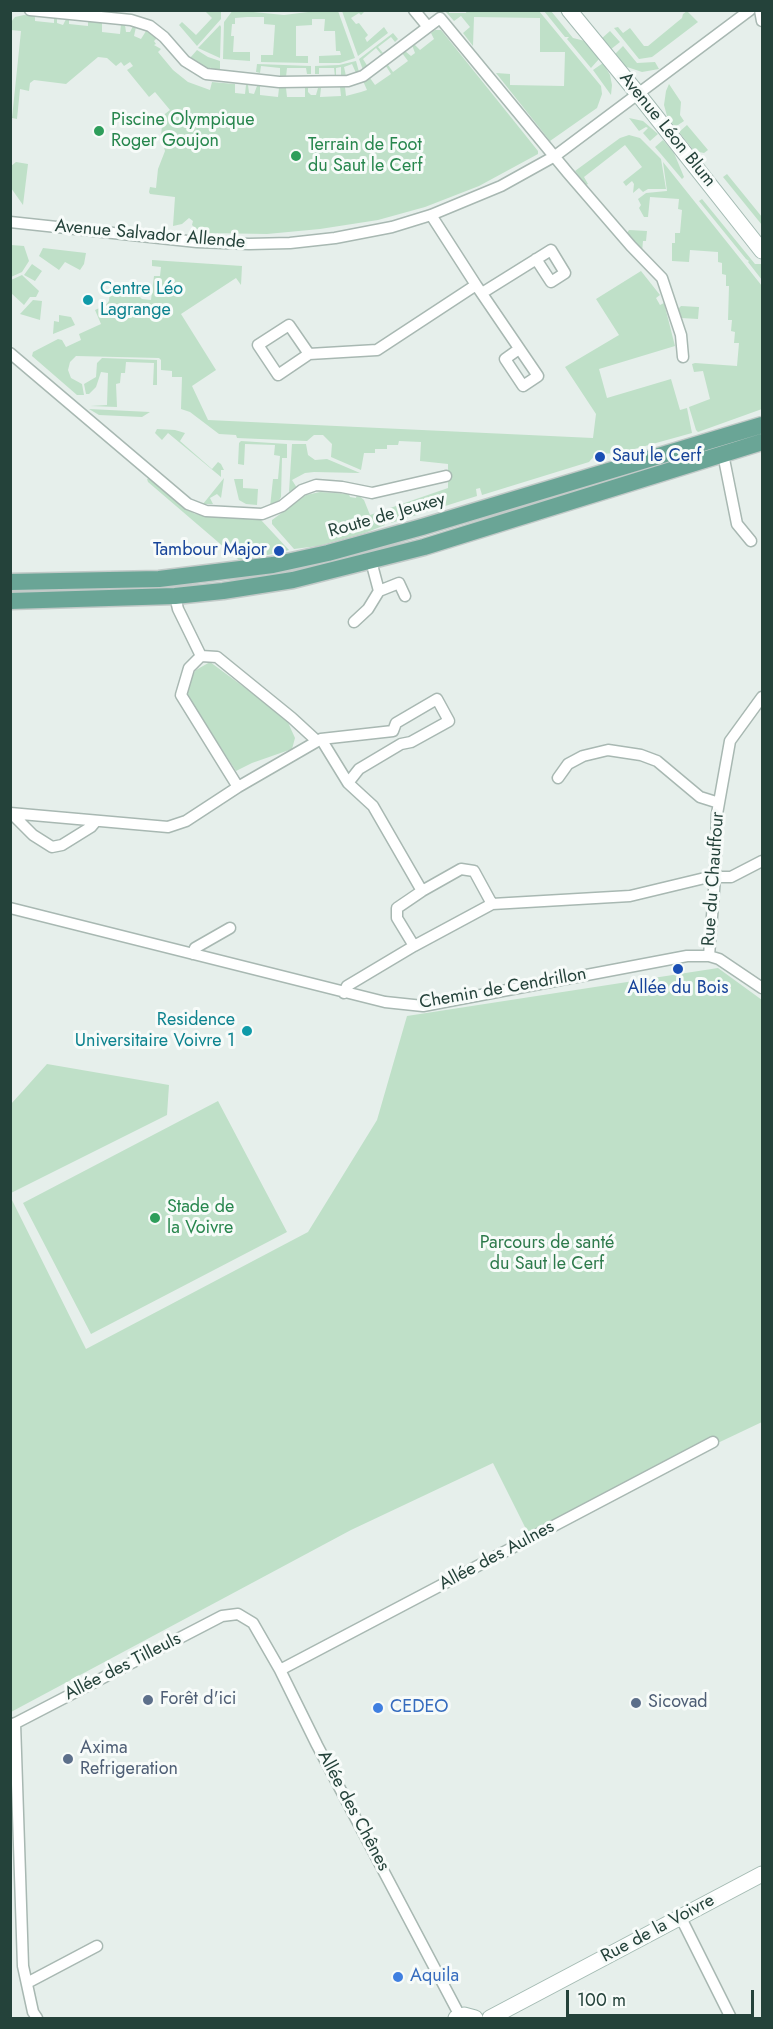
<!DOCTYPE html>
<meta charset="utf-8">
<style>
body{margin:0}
#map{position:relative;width:773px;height:2029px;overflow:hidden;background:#e6efeb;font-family:Jost,sans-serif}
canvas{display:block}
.frame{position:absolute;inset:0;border:12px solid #24423a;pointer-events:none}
.scale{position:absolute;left:566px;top:1990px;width:188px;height:27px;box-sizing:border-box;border:3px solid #24423a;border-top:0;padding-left:8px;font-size:18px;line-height:21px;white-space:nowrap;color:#24423a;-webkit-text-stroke:4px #f7fbf9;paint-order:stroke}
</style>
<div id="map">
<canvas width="773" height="2029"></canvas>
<div class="frame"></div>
<div class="scale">100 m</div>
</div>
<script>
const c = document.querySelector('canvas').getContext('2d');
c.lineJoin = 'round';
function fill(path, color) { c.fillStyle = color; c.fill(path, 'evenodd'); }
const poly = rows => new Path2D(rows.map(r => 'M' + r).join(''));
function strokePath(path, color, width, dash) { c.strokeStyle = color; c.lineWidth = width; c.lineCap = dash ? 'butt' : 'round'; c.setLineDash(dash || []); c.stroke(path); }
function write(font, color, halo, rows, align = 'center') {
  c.font = font + ' Jost,sans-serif'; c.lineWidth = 6; c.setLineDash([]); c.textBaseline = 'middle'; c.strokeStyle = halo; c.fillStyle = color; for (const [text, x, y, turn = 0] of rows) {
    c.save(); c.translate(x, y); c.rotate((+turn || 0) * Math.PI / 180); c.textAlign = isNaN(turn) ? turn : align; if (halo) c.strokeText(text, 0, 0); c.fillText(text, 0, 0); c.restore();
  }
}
fill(poly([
 [233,10,284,15,316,11,338,11,355,58,340,63,319,63,319,56,341,55,340,51,336,51,335,31,324,31,325,19,312,19,312,25,296,26,296,56,308,56,308,63,261,62,261,55,273,55,275,25,264,24,264,17,247,17,235,18,235,24,232,24,231,36,234,36,233,52,250,52,250,61,223,59,224,22],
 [467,10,539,11,601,86,602,94,597,108,550,141,496,73,510,74,510,85,564,86,565,52,540,52,540,18,474,17,473,46,463,33,470,27,461,16,454,21,445,11,449,11,449,13,466,13],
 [205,11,221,11,221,19,197,46,179,25,182,22,196,35,212,18],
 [342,11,363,11,364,12,361,15,359,13,351,18,356,24,359,23,368,35,365,38,367,42,384,27,388,33,358,56],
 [544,11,551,11,573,38,585,41,599,59,591,68,567,39,569,37,565,37],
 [687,11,698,22,652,57,639,59,614,28,618,27,623,33,630,28,644,46,648,46,682,18,683,14],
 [24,15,35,16,35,21,54,23,54,18,57,18,57,23,63,25,66,19,69,20,69,24,88,26,88,21,102,23,102,32,120,34,121,24,125,25,126,32,130,32,133,26,136,27,134,36,141,39,146,31,157,38,154,41,156,44,154,45,161,49,158,52,173,70,188,82,210,90,212,82,235,84,235,93,245,94,246,85,248,85,249,93,254,94,257,86,260,86,260,95,278,97,279,88,286,88,287,97,305,97,305,88,308,88,308,92,311,95,316,95,318,88,321,88,320,97,341,96,340,87,345,87,346,96,361,92,367,90,363,81,370,78,375,85,391,74,386,66,388,65,393,72,408,61,402,53,405,51,411,56,415,53,412,45,414,44,420,50,434,39,431,33,435,30,441,30,538,151,538,154,479,186,425,207,378,220,320,229,267,234,207,233,195,228,192,225,193,221,189,218,182,224,173,226,175,197,150,194,149,192,150,187,156,188,158,169,165,151,161,136,162,125,152,124,170,110,155,92,149,97,145,92,127,70,133,66,130,62,124,66,121,62,116,66,107,58,98,57,66,84,34,80,30,83,29,91,20,89,17,119,12,118,21,31,11,30,11,22,15,17],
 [220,25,221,27,220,58,198,48],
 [610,31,620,42,610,50,601,39],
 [393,33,398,39,395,42,391,37,378,47,383,53,381,54,376,48,363,59,368,67,363,70,359,59],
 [623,46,637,63,655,62,659,69,642,72,624,66,614,55],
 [197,50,208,57,220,61,220,72,211,70,211,67,210,70,207,69,190,58],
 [356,61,359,72,356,73,352,64,344,67,346,76,341,77,341,67,336,68,336,77,335,77,334,68,319,68,319,74,315,74,315,66,339,65],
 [603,63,610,75,612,85,611,95,593,70],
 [257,64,311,66,311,74,307,74,306,68,287,68,286,77,280,77,280,68,261,66,260,73,256,72],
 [669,84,681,102,680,115,684,121,675,127,667,116,664,105,666,91],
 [629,118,643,121,658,134,650,141,643,133,648,128,646,127,639,131],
 [687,125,708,150,704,153,694,151,679,132],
 [629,135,640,138,661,159,666,189,648,189,643,192,639,188,633,193,634,184,632,181,626,186,623,182,642,167,625,145,584,177,588,184,586,185,575,171,620,138],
 [663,140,674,153,684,177,682,179,655,147],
 [16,162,28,164,23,205,11,188,11,166],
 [663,162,762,286,762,409,698,432,696,430,689,407,710,399,703,371,694,372,692,364,695,363,737,366,739,343,734,343,735,332,731,331,732,320,728,320,729,286,726,286,726,275,722,274,722,263,718,262,718,252,690,250,689,262,672,261,672,243,675,243,675,233,680,233,682,210,678,209,679,199,650,197,648,217,644,217,639,208,641,205,638,199,646,193,667,191],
 [727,174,762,217,762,225,723,177],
 [702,199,755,264,762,264,762,280,748,262,749,261,746,259,699,201],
 [629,230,647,231,646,241,643,241,642,252,627,233],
 [11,245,24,246,29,261,22,272,11,277],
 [43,248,86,253,84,264,80,270,65,262,59,270,39,256],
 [152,260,242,266,241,285,236,278,181,314,216,370,192,386,208,420,593,438,596,414,565,367,619,335,596,299,641,271,660,295,656,298,660,305,664,303,675,346,599,369,607,398,671,379,680,410,687,408,692,433,620,453,596,454,589,462,482,495,480,488,476,489,477,496,391,523,389,516,383,517,385,525,365,533,318,546,294,549,272,524,272,520,306,495,320,492,349,494,350,497,356,498,357,494,364,500,370,515,448,488,448,464,420,461,421,442,399,441,398,445,387,445,387,449,375,449,375,453,364,453,361,470,331,457,332,444,323,435,314,435,307,441,237,438,236,435,219,434,190,412,181,409,182,377,172,377,172,371,161,370,161,360,159,358,76,356,70,362,68,370,71,378,82,384,84,395,77,395,32,356,33,352,58,339,62,340,66,347,81,340,79,334,101,324,95,310,106,305,109,301,110,290,135,292,142,299,151,300,154,276,160,276,161,267,152,266],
 [32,264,42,271,35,281,24,275],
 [22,275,39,291,36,297,30,297,24,305,11,293,11,280],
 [33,300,42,301,40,320,20,314],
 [681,306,699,307,698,319,681,318,678,309],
 [59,315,71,317,75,325,53,334,54,321,59,322],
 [102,358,157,360,157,385,153,385,154,363,126,362,125,373,121,373,120,383,116,384,117,407,90,406,107,405,108,373,101,372,96,387,89,394,86,394,84,384,96,377,97,363],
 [89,409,150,412,142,417,99,415],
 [157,429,175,430,185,433,180,441,212,469,218,462,221,464,224,470,221,470,221,477,168,433,162,440,155,433],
 [241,441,287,444,287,458,282,458,281,497,278,502,270,507,273,479,278,479,280,456,274,455,275,445,245,444,244,465,238,464,239,443],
 [292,444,306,444,308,455,315,460,327,459,360,473,314,472,305,473,292,480,297,488,289,492],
 [150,478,184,507,195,514,261,520,289,550,251,559,239,560,148,482,147,479],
 [224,478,221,498,217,494,210,498,213,504,203,504],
 [234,479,243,479,243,488,258,489,257,505,246,504,239,500],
 [210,662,286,718,295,738,292,749,252,763,236,771,188,697,188,681,196,670],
 [718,968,762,1000,762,1422,528,1533,493,1463,351,1530,11,1712,10,1196,86,1349,308,1232,377,1120,407,1016],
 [47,1064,169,1085,167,1115,11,1193,11,1104],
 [218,1101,287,1232,91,1334,23,1203]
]), '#bfe0c8');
const street = poly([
 [30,10,131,20,150,26,164,37,185,61,206,74,279,82,348,81,363,76,428,27,414,10],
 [760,10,762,21],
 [428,27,440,18,568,173,631,246,662,278,681,335,683,357],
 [10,222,197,242,249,244,290,243,335,238,392,227,431,215,501,186,555,156,750,10],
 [476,285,538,376,523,386,505,359,519,349],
 [482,293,551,250,565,273,551,282,536,259],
 [10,353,188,504,206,511,262,514,282,506,302,490,316,485,342,487,372,493,446,476],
 [309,354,278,375,258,345,289,325,309,354,377,350,476,285,431,215],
 [723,454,737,524,751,541],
 [371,561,379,591],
 [175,596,178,609,201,656],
 [354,622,368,609,379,591,399,583,405,596],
 [321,739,348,783,373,806,422,891],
 [558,778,568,764,583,756,608,750,641,755,657,761,700,797,719,803],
 [238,787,181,695,189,668,201,656,217,657,292,718,317,741],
 [10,813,168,827,186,821,238,787,321,739,393,731,396,723,437,699,449,721,411,742,401,744,359,769,348,783],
 [12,814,33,835,52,847,62,845,91,827,96,821],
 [492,904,630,896,709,877,731,877,762,861],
 [10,908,385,1002,423,1006,687,956,709,956,719,959,762,988],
 [193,954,195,948,230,928],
 [709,956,715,877,717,814,730,741,762,697],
 [344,993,347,986,414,946,492,904,474,871,461,869,422,891,397,908,397,918,414,946],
 [280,1670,713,1442],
 [15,1723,23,1966,33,2012,37,2018],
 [10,1726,222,1616,238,1614,253,1623,280,1670,317,1745,460,2016],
 [681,1918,731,2018],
 [27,1983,97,1946]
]);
const secondary = poly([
 [569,10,638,94,762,251],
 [456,2018,464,2015,475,2018],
 [490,2018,762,1874]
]);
const primary = poly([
 [10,582,159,579,273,565,328,553,422,527,762,425],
 [10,601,175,596,223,591,293,580,424,547,762,442]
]);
strokePath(street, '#a8b8b2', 13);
strokePath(secondary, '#a4bbb3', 17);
strokePath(primary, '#c2cac8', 19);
strokePath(street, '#fff', 10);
strokePath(secondary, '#fff', 15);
strokePath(primary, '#6aa596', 16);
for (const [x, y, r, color] of [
 [99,131,6,"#2e9e5b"],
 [296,156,6,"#2e9e5b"],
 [88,300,6,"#0f9aa8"],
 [600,457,6,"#1a4fb4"],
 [279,551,6,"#1a4fb4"],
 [678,969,6,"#1a4fb4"],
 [247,1031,6,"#0f9aa8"],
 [155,1218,6,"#2e9e5b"],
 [148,1700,6,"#5c6f8a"],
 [636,1703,6,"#5c6f8a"],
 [378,1708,6,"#3f7fe0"],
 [68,1759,6,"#5c6f8a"],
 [398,1977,6,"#3f7fe0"]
]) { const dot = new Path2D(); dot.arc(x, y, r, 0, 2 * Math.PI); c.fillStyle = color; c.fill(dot); strokePath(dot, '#f7fbf9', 2); }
write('18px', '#27864d', '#f7fbf9', [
 ["Piscine Olympique",111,121],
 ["Roger Goujon",111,142],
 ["Terrain de Foot",308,146],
 ["du Saut le Cerf",308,167],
 ["Stade de",167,1208],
 ["la Voivre",167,1229]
], 'left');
write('18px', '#24423a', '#f7fbf9', [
 ["Avenue Léon Blum",667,130,51],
 ["Avenue Salvador Allende",150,235,5],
 ["Route de Jeuxey",387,516,-16],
 ["Rue du Chauffour",714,879,-86],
 ["Chemin de Cendrillon",503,989,-10],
 ["Allée des Aulnes",497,1556,-28],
 ["Allée des Tilleuls",123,1667,-27],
 ["Allée des Chênes",353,1811,62],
 ["Rue de la Voivre",658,1929,-28]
]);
write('18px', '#0d838f', '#f7fbf9', [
 ["Centre Léo",100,290],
 ["Lagrange",100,311],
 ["Residence",235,1021,"right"],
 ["Universitaire Voivre 1",235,1042,"right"]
], 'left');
write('18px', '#164399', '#f7fbf9', [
 ["Saut le Cerf",612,457],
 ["Tambour Major",267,551,"right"],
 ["Allée du Bois",678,989,"center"]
], 'left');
write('18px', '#2d7a4b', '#f7fbf9', [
 ["Parcours de santé",547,1244],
 ["du Saut le Cerf",547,1265]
]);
write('18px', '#4e5e75', '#f7fbf9', [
 ["Forêt d'ici",160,1700],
 ["Sicovad",648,1703],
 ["Axima",80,1749],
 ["Refrigeration",80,1770]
], 'left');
write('18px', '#366cbe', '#f7fbf9', [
 ["CEDEO",390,1708],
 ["Aquila",410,1977]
], 'left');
</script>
